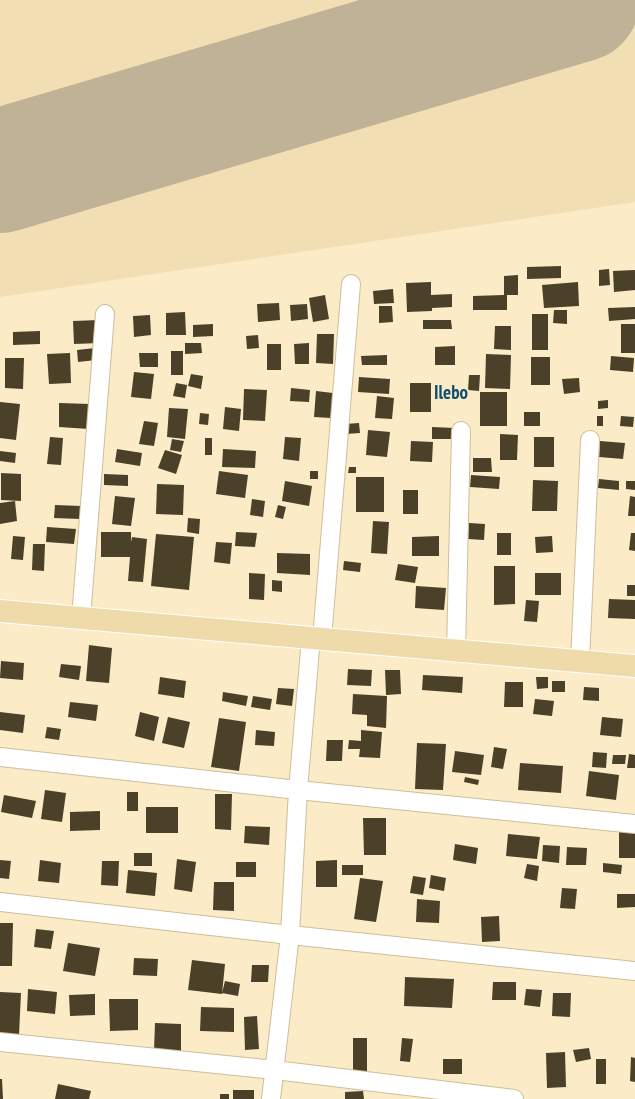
<!DOCTYPE html>
<style>
body{margin:0}
canvas{display:block;background:#fbebc7}
</style>
<canvas width="635" height="1099"></canvas>
<script>
const c = document.querySelector('canvas').getContext('2d');
c.lineJoin = 'round';
function fill(path, color) { c.fillStyle = color; c.fill(path, 'evenodd'); }
const poly = rows => new Path2D(rows.map(r => 'M' + r).join(''));
function strokePath(path, color, width, dash) { c.strokeStyle = color; c.lineWidth = width; c.lineCap = dash ? 'butt' : 'round'; c.setLineDash(dash || []); c.stroke(path); }
function write(font, color, halo, rows, align = 'center') {
  c.font = font + ' "PT Sans Narrow",sans-serif'; c.lineWidth = 4; c.setLineDash([]); c.textBaseline = 'middle'; c.strokeStyle = halo; c.fillStyle = color; for (const [text, x, y, turn = 0] of rows) {
    c.save(); c.translate(x, y); c.rotate((+turn || 0) * Math.PI / 180); c.textAlign = isNaN(turn) ? turn : align; if (halo) c.strokeText(text, 0, 0); c.fillText(text, 0, 0); c.restore();
  }
}
fill(poly([
 [0,0,635,0,635,202,0,297]
]), '#f1deb3');
strokePath(poly([
 [0,171,578,0]
]), '#c0b296', 124);
fill(poly([
 [561,266,561,278,527,279,527,267],
 [609,269,610,285,599,286,599,270],
 [635,270,635,290,614,292,613,271],
 [518,275,518,295,507,295,507,310,473,310,473,296,504,295,504,276],
 [431,282,431,295,452,294,452,307,432,308,432,311,407,312,406,283],
 [578,282,579,306,544,308,542,285],
 [393,289,394,303,374,304,373,291],
 [325,295,329,319,313,322,309,298],
 [279,303,280,320,258,322,257,304],
 [307,304,308,319,291,321,290,305],
 [379,306,392,306,393,322,379,323],
 [635,307,635,319,609,321,608,308],
 [554,310,567,310,567,324,553,323],
 [185,312,186,335,166,335,166,313],
 [532,314,548,314,548,350,532,350],
 [150,315,151,335,134,337,133,316],
 [99,320,100,343,74,344,73,321],
 [423,320,451,320,452,329,423,329],
 [213,324,213,336,193,337,193,325],
 [621,324,635,324,635,353,621,353],
 [495,326,511,326,511,350,494,349],
 [40,331,40,344,13,345,13,332],
 [317,334,334,334,333,364,316,363],
 [258,335,259,348,247,349,246,336],
 [185,343,201,343,202,353,185,354],
 [309,343,309,364,295,364,294,344],
 [267,344,281,344,281,370,267,370],
 [455,346,455,365,435,365,435,347],
 [95,348,96,360,78,362,77,350],
 [171,351,183,351,183,375,171,375],
 [70,353,71,383,49,384,47,354],
 [139,353,158,353,158,367,140,367],
 [486,354,511,355,510,389,485,388],
 [387,355,387,365,362,365,361,356],
 [611,356,634,358,633,372,610,370],
 [531,357,550,357,550,385,531,385],
 [5,358,24,358,23,389,5,388],
 [134,372,154,374,151,399,131,397],
 [191,374,203,376,201,389,188,386],
 [469,375,480,375,479,391,468,390],
 [359,377,390,379,389,394,358,392],
 [579,378,580,392,564,394,562,379],
 [176,383,187,385,185,398,173,396],
 [410,383,431,383,431,412,410,412],
 [291,388,310,390,309,402,290,401],
 [244,389,267,390,265,421,243,420],
 [316,391,333,393,331,418,314,417],
 [480,392,507,392,507,426,480,426],
 [377,396,394,398,392,419,375,418],
 [608,400,608,408,598,409,598,401],
 [0,402,20,404,16,440,0,438],
 [59,403,90,404,89,429,59,427],
 [225,407,241,409,239,431,223,429],
 [169,408,188,409,185,439,167,437],
 [524,412,540,412,540,426,524,426],
 [200,413,209,414,208,425,199,424],
 [597,416,603,416,603,426,597,426],
 [621,416,634,417,633,427,620,426],
 [144,421,158,423,154,446,139,444],
 [359,423,360,433,346,434,345,424],
 [432,427,455,428,455,439,432,439],
 [368,430,390,432,387,457,366,455],
 [500,434,518,435,517,460,500,460],
 [50,437,63,438,61,465,47,464],
 [285,437,301,438,299,461,283,459],
 [534,437,554,437,554,467,534,467],
 [205,438,212,438,212,455,205,455],
 [172,439,184,441,181,452,170,450],
 [411,441,433,442,432,462,410,461],
 [600,441,625,443,623,459,599,457],
 [117,449,142,453,140,466,115,462],
 [223,449,256,451,255,468,222,467],
 [165,450,182,455,176,474,158,468],
 [0,451,16,453,15,463,0,461],
 [473,458,491,458,492,472,473,472],
 [349,467,356,467,356,473,348,473],
 [219,471,248,475,245,498,216,494],
 [310,471,318,471,318,479,310,479],
 [1,473,21,474,21,501,1,500],
 [104,474,128,475,128,486,104,485],
 [471,475,500,477,499,489,470,487],
 [356,477,384,477,384,512,356,512],
 [599,479,619,481,619,490,598,488],
 [533,480,558,481,557,511,532,511],
 [285,481,312,486,309,506,282,501],
 [626,481,635,481,635,490,626,489],
 [157,484,184,485,183,515,156,514],
 [403,490,418,490,418,514,403,514],
 [115,496,135,498,131,526,112,524],
 [630,496,635,497,635,516,628,516],
 [252,499,265,501,263,517,250,515],
 [15,501,17,521,0,524,0,503],
 [55,505,81,506,80,519,54,518],
 [278,505,286,507,283,519,275,517],
 [188,518,200,519,199,534,187,532],
 [373,521,389,522,387,554,371,553],
 [469,523,485,524,484,540,468,539],
 [47,527,76,529,74,544,46,542],
 [101,532,131,532,131,542,132,537,147,539,143,582,128,581,130,557,101,557],
 [236,532,257,533,255,547,235,546],
 [497,533,511,533,511,555,497,555],
 [631,533,635,533,635,551,629,550],
 [156,534,194,537,189,590,151,586],
 [13,536,25,537,23,560,11,559],
 [439,536,439,556,412,556,412,537],
 [552,536,553,552,536,553,535,537],
 [216,542,232,543,230,564,214,562],
 [33,544,45,544,44,571,32,570],
 [277,553,310,554,310,575,277,573],
 [344,561,361,563,360,572,343,570],
 [398,564,418,567,415,583,395,580],
 [494,566,515,566,515,604,494,605],
 [249,573,265,574,264,600,249,599],
 [535,573,561,573,561,595,535,595],
 [272,580,282,581,282,592,272,591],
 [627,585,635,585,635,596,627,596],
 [416,586,446,588,444,610,415,608],
 [609,599,635,600,635,619,608,618],
 [526,600,539,601,537,622,524,621],
 [89,645,112,648,109,683,86,681],
 [1,661,24,663,23,680,0,678],
 [61,664,81,666,79,680,59,677],
 [348,669,372,670,371,686,347,685],
 [385,670,400,670,401,694,386,695],
 [423,675,463,677,462,693,422,690],
 [160,677,186,681,184,698,158,694],
 [536,677,548,677,548,688,537,689],
 [552,681,565,681,565,692,552,692],
 [505,682,523,682,523,707,504,707],
 [584,687,599,688,599,701,583,700],
 [278,688,294,689,292,706,276,704],
 [223,692,248,696,246,706,222,701],
 [353,694,387,696,386,728,367,726,367,715,352,714],
 [253,696,272,699,270,710,251,707],
 [535,699,554,701,552,716,533,714],
 [70,702,98,705,96,721,68,717],
 [0,712,25,715,23,733,0,730],
 [140,712,159,717,154,741,135,736],
 [168,717,190,722,184,748,162,743],
 [602,717,623,719,621,737,600,735],
 [219,718,246,722,239,771,211,767],
 [47,727,61,729,59,740,45,738],
 [256,730,275,732,274,746,255,745],
 [361,730,382,732,380,758,359,757,360,749,348,749,349,740,361,741],
 [327,740,343,740,342,761,326,761],
 [417,743,446,744,443,790,415,789],
 [494,747,507,749,503,769,491,767],
 [455,751,484,755,481,775,452,772],
 [593,752,607,753,606,768,592,767],
 [629,754,635,755,635,768,627,768],
 [613,755,626,755,625,764,612,764],
 [520,763,563,766,561,793,518,790],
 [589,771,619,775,616,800,586,796],
 [465,777,479,780,478,785,464,782],
 [45,790,66,793,62,822,41,819],
 [127,792,138,792,138,811,127,811],
 [215,794,232,794,231,830,215,829],
 [4,795,36,801,32,818,1,812],
 [146,807,178,807,178,833,146,833],
 [100,811,100,830,70,831,70,812],
 [363,818,386,818,386,855,364,855],
 [245,826,270,827,269,845,244,843],
 [619,832,635,832,635,858,619,858],
 [508,834,540,837,537,859,506,856],
 [455,844,478,848,476,864,453,860],
 [543,845,560,846,559,863,542,861],
 [567,847,587,848,586,865,566,865],
 [134,853,152,853,152,866,134,866],
 [177,859,196,862,192,892,174,889],
 [0,860,11,861,9,879,0,878],
 [40,860,61,863,59,883,38,881],
 [337,860,337,887,316,887,316,861],
 [102,861,119,861,118,886,101,885],
 [236,862,256,862,256,877,236,877],
 [603,863,622,865,621,874,603,872],
 [527,864,539,866,537,881,524,878],
 [342,865,363,865,363,875,342,875],
 [128,870,157,873,155,896,126,893],
 [431,875,446,878,444,891,429,888],
 [413,876,426,878,423,895,410,893],
 [360,878,383,881,376,922,354,919],
 [214,882,234,882,234,911,213,910],
 [562,888,577,889,575,909,560,908],
 [617,894,635,894,635,907,617,908],
 [417,899,440,901,439,923,416,922],
 [499,916,500,941,482,942,481,917],
 [0,923,13,923,12,966,0,966],
 [36,929,54,931,51,949,34,947],
 [68,943,100,948,95,976,63,971],
 [134,958,158,959,157,976,133,975],
 [192,960,225,964,222,994,188,990],
 [252,965,269,965,268,982,251,982],
 [405,977,454,979,452,1008,404,1006],
 [225,981,240,984,238,996,222,993],
 [493,982,516,982,516,1000,492,1000],
 [28,989,57,992,55,1014,27,1011],
 [526,989,542,990,540,1007,524,1005],
 [0,992,21,993,19,1035,0,1034],
 [553,993,571,993,570,1017,552,1016],
 [95,994,95,1015,70,1016,69,995],
 [109,999,138,999,138,1030,110,1031],
 [201,1007,234,1008,234,1032,200,1031],
 [257,1016,259,1049,245,1050,244,1017],
 [155,1023,181,1024,181,1052,154,1051],
 [353,1038,367,1038,367,1077,353,1077],
 [402,1038,413,1039,410,1062,400,1061],
 [589,1048,591,1059,576,1062,573,1050],
 [565,1052,566,1087,547,1088,546,1053],
 [631,1057,635,1058,635,1082,630,1081],
 [443,1059,462,1059,462,1074,443,1074],
 [596,1059,606,1059,606,1084,596,1084],
 [0,1079,2,1079,3,1099,0,1099],
 [58,1084,91,1091,89,1099,55,1099],
 [233,1090,254,1090,254,1099,233,1099],
 [363,1091,364,1099,345,1099,345,1092],
 [220,1094,229,1094,229,1099,220,1099]
]), '#4b4128');
const minor = poly([
 [81,618,105,314],
 [311,638,298,790,635,824],
 [322,639,351,284],
 [456,651,461,431],
 [580,662,590,440],
 [0,757,298,790,290,935,271,1099],
 [0,902,290,935,635,971],
 [0,1042,275,1070,514,1099]
]);
const primary = poly([
 [0,611,635,666]
]);
strokePath(minor, '#cebe9c', 20);
strokePath(primary, '#fff', 24);
strokePath(minor, '#fff', 18);
strokePath(primary, '#efdaaa', 22);
write('bold 19px', '#104f6e', '#fbebc7', [
 ["Ilebo",451,394]
]);
</script>
